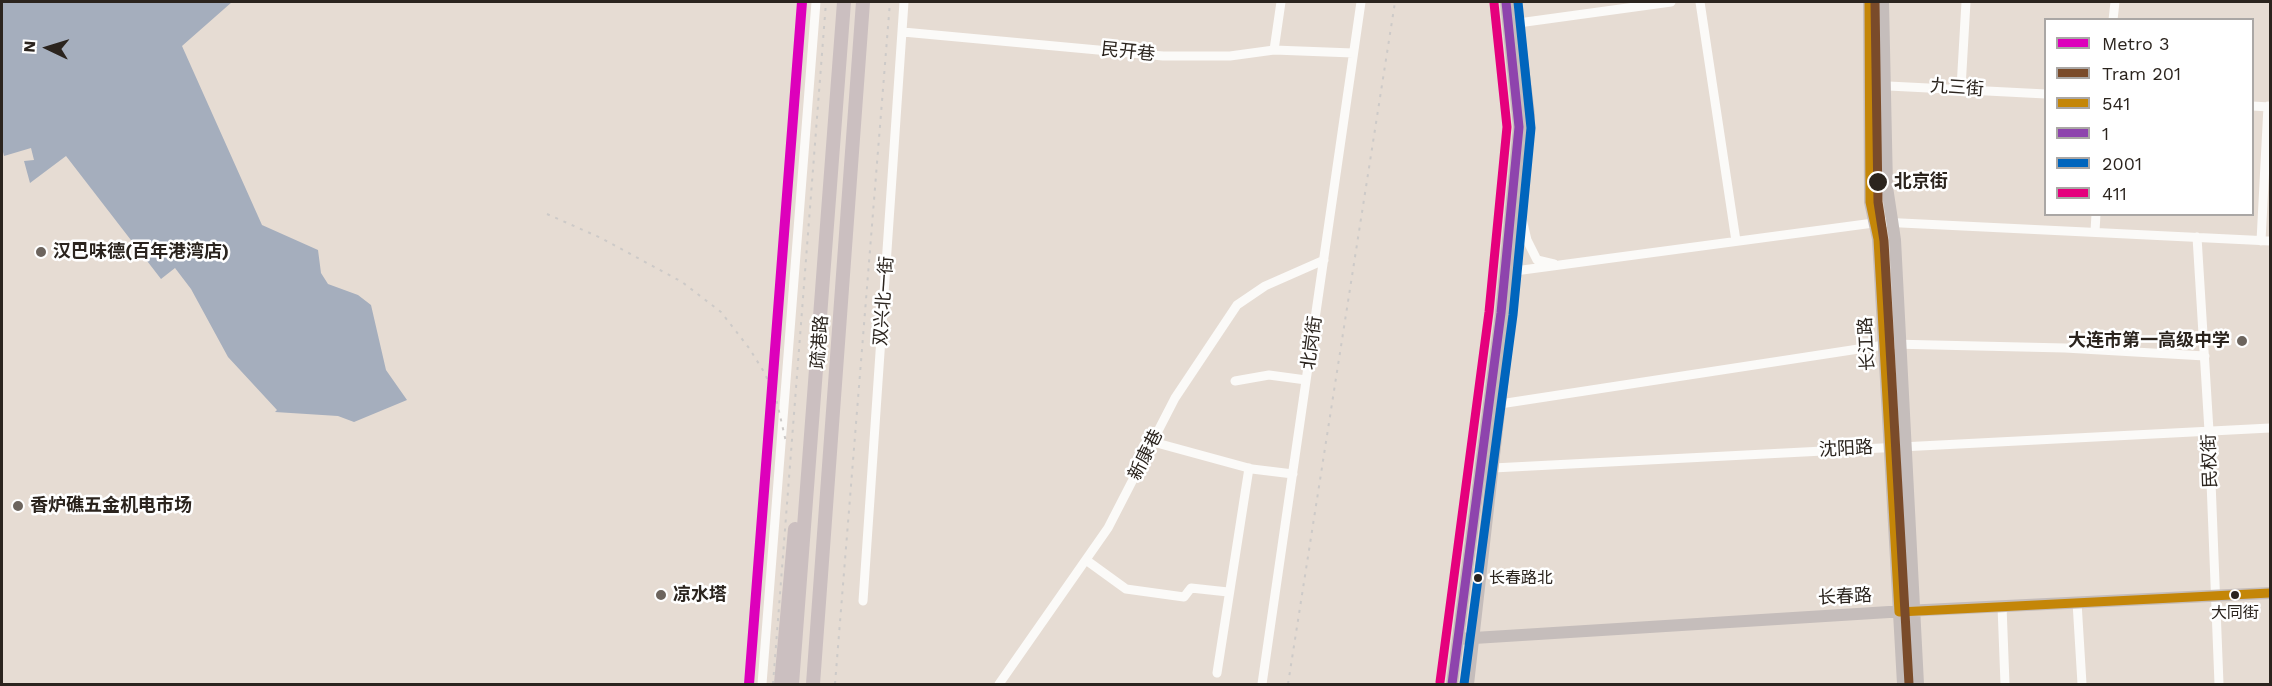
<!DOCTYPE html>
<meta charset="utf-8">
<style>
body{margin:0}
#map{position:relative;width:2272px;height:686px;overflow:hidden;background:#e6dcd3;font-family:"Work Sans",sans-serif}
canvas{display:block}
.frame{position:absolute;inset:0;border:3px solid #2b241e;pointer-events:none}
.legend{position:absolute;left:2044px;top:18px;width:210px;height:198px;box-sizing:border-box;background:#fff;border:2px solid #aaa7a5;margin:0;padding:8px 10px;list-style:none;font-size:18px;color:#2b241e}
.legend li{display:flex;align-items:center;gap:12px;height:30px}
.legend b{width:30px;border:2px solid #aaa7a5}
.north{position:absolute;left:18px;top:18px;width:60px;height:60px;-webkit-text-stroke:4px #fff;paint-order:stroke;rotate:274deg;font-size:16px;font-weight:700;line-height:24px;text-align:center;color:#2b241e}
.north::after{content:'';display:block;margin:auto;width:21px;height:27px;background:#2b241e;clip-path:polygon(50% 0,100% 100%,50% 72%,0 100%)}
</style>
<div id="map">
<canvas width="2272" height="686"></canvas>
<div class="frame"></div>
<ul class="legend">
<li><b style="height:8px;background:#d0b"></b>Metro 3</li>
<li><b style="height:8px;background:#7a4b2a"></b>Tram 201</li>
<li><b style="height:8px;background:#c48608"></b>541</li>
<li><b style="height:8px;background:#8e44ad"></b>1</li>
<li><b style="height:8px;background:#0065bd"></b>2001</li>
<li><b style="height:8px;background:#e5007d"></b>411</li>
</ul>
<div class="north">N</div>
</div>
<script>
const c = document.querySelector('canvas').getContext('2d');
c.lineJoin = 'round';
function fill(path, color) { c.fillStyle = color; c.fill(path, 'evenodd'); }
const poly = rows => new Path2D(rows.map(r => 'M' + r).join(''));
function strokePath(path, color, width, dash) { c.strokeStyle = color; c.lineWidth = width; c.lineCap = dash ? 'butt' : 'round'; c.setLineDash(dash || []); c.stroke(path); }
function write(font, color, halo, rows, align = 'center') {
  c.font = font + ' "Work Sans","Noto Sans SC",sans-serif'; c.lineWidth = 5; c.setLineDash([]); c.textBaseline = 'middle'; c.strokeStyle = halo; c.fillStyle = color; for (const [text, x, y, turn = 0] of rows) {
    c.save(); c.translate(x, y); c.rotate((+turn || 0) * Math.PI / 180); c.textAlign = isNaN(turn) ? turn : align; if (halo) c.strokeText(text, 0, 0); c.fillText(text, 0, 0); c.restore();
  }
}
fill(poly([
 [2,2,232,2,182,46,262,225,318,250,321,273,328,284,358,295,371,305,386,370,407,400,354,422,338,416,275,412,277,410,228,357,191,289,175,268,161,279,66,156,30,183,24,161,34,160,31,148,4,156,2,148]
]), '#a5aebd');
strokePath(poly([
 [1700,2,1736,241],
 [2113,20,2115,2],
 [1511,24,1671,2],
 [903,32,1163,56,1230,56,1274,50,1353,53],
 [1274,50,1281,2],
 [1869,85,2046,94],
 [1961,88,1966,2],
 [2252,106,2270,107],
 [1522,219,1527,240,1537,260,1554,264],
 [2095,231,2096,214],
 [2197,237,2209,431,2219,684],
 [2261,241,2268,106],
 [1515,271,1881,222,2270,241],
 [1235,381,1269,375,1306,380],
 [1500,404,1891,344,2065,348,2205,356],
 [1153,442,1252,469,1293,474],
 [1493,468,2270,428],
 [1086,560,1126,589,1184,597,1191,588,1228,592],
 [863,601,904,2],
 [2077,602,2082,684],
 [2002,606,2005,684],
 [1217,673,1249,468],
 [762,684,816,2],
 [999,684,1108,528,1175,398,1237,305,1265,286,1324,260],
 [1262,684,1361,2]
]), '#fbfaf8', 9);
strokePath(poly([
 [1869,2,1870,202,1878,239,1903,684],
 [1883,2,1887,187,1895,240,1918,684],
 [1458,639,1905,611,2270,593],
 [1452,684,1501,313,1519,127,1506,2],
 [1468,684,1515,271,1529,115,1515,2]
]), '#c5bdbb', 12);
strokePath(poly([
 [781,684,795,529],
 [792,684,844,2],
 [813,684,863,2]
]), '#cbbfc0', 14);
strokePath(poly([
 [547,214,601,238,682,282,721,312,749,348,764,372,776,398,786,442],
 [773,684,826,2],
 [835,684,890,2],
 [1288,684,1395,2]
]), '#cdcac8', 2, [3, 6]);
strokePath(poly([
 [1869,2,1870,202,1878,239,1899,612,2270,593]
]), '#c48608', 9);
strokePath(poly([
 [1452,684,1501,313,1519,127,1506,2]
]), '#8e44ad', 9);
strokePath(poly([
 [1464,684,1513,315,1531,128,1518,2]
]), '#0065bd', 9);
strokePath(poly([
 [1440,682,1489,312,1507,127,1494,3]
]), '#e5007d', 9);
strokePath(poly([
 [1875,2,1878,202,1884,241,1909,684]
]), '#7a4b2a', 9);
strokePath(poly([
 [749,684,802,2]
]), '#d0b', 10);
for (const [x, y, r, color] of [
 [1878,182,10,"#2b241e"],
 [41,252,6,"#6c645d"],
 [2242,341,6,"#6c645d"],
 [18,506,6,"#6c645d"],
 [1478,578,5,"#2b241e"],
 [661,595,6,"#6c645d"],
 [2235,595,5,"#2b241e"]
]) { const dot = new Path2D(); dot.arc(x, y, r, 0, 2 * Math.PI); c.fillStyle = color; c.fill(dot); strokePath(dot, '#fff', 2); }
write('16px', '#2b241e', '#fff', [
 ["长春路北",1489,578],
 ["大同街",2235,613,"center"]
], 'left');
write('18px', '#2b241e', '#fff', [
 ["民开巷",1128,52,6],
 ["九三街",1957,88,4],
 ["双兴北一街",884,301,-86],
 ["疏港路",820,342,-86],
 ["北岗街",1312,343,-82],
 ["长江路",1867,344,-93],
 ["沈阳路",1846,449,-3],
 ["新康巷",1146,455,-63],
 ["民权街",2210,461,-92],
 ["长春路",1845,597,-3]
]);
write('bold 18px', '#2b241e', '#fff', [
 ["北京街",1894,182]
], 'left');
write('bold 18px', '#2b241e', '#fff', [
 ["汉巴味德(百年港湾店)",53,252],
 ["大连市第一高级中学",2230,341,"right"],
 ["香炉礁五金机电市场",30,506],
 ["凉水塔",673,595]
], 'left');
</script>
